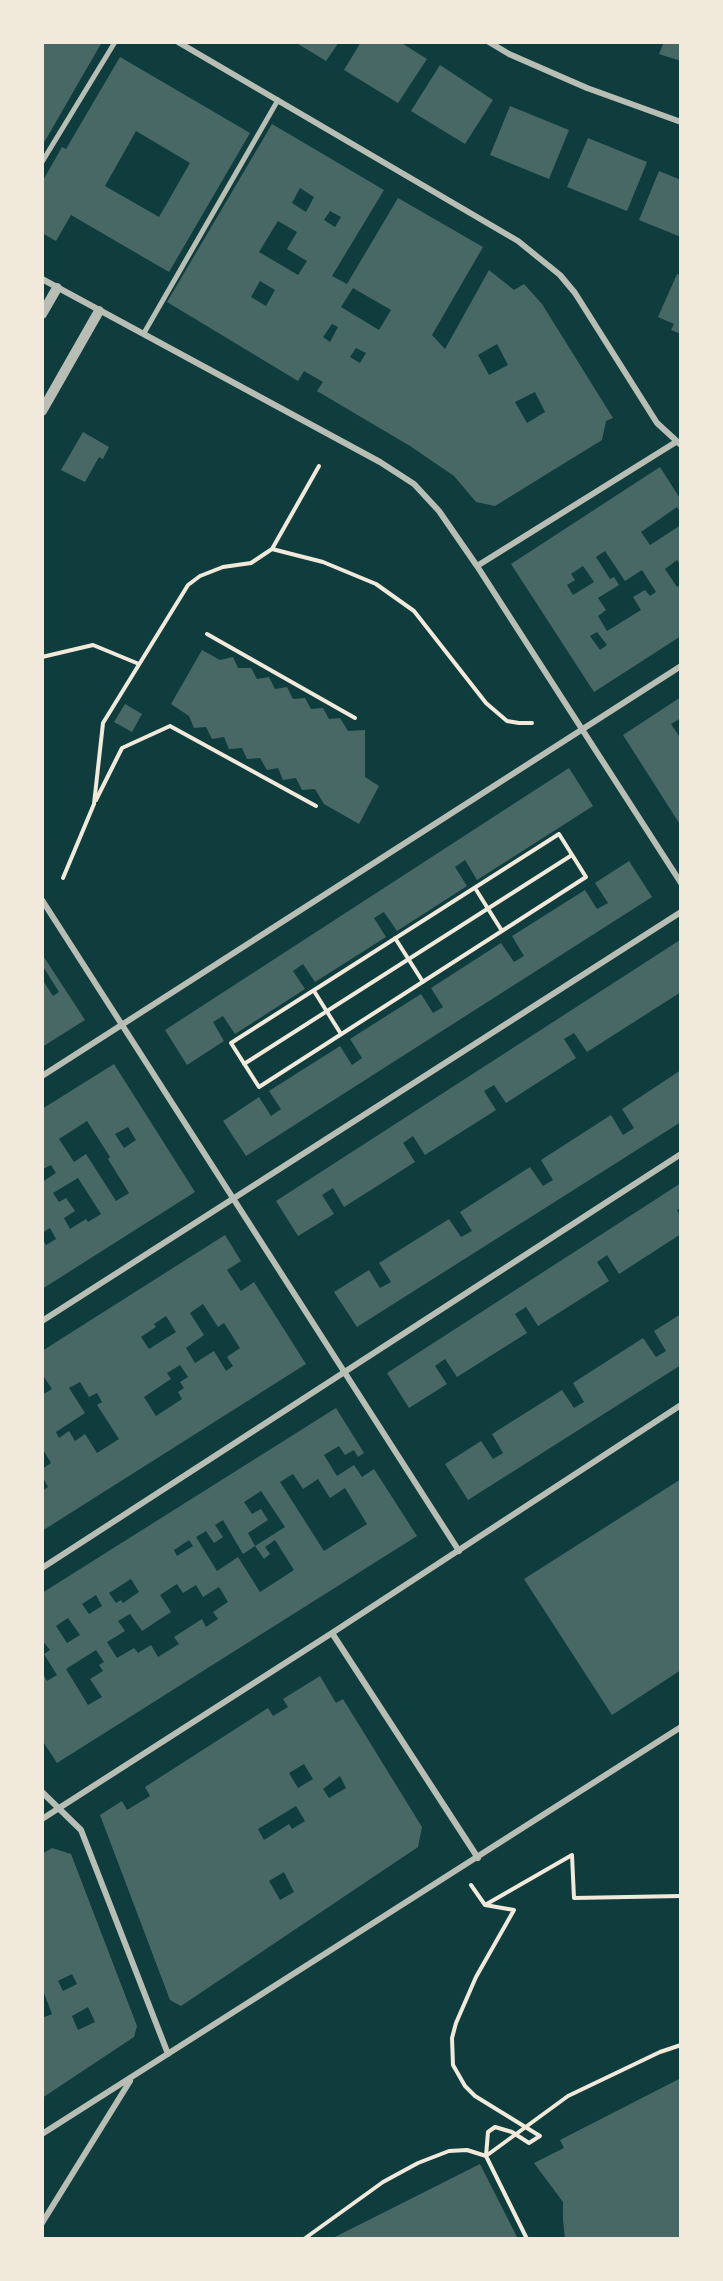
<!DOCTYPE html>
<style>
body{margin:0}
#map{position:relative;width:723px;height:2281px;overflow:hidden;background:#0f3d3e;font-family:"Asap Condensed",sans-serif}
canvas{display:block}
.frame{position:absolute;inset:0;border:44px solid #f1e9da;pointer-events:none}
</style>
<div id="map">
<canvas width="723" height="2281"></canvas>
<div class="frame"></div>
</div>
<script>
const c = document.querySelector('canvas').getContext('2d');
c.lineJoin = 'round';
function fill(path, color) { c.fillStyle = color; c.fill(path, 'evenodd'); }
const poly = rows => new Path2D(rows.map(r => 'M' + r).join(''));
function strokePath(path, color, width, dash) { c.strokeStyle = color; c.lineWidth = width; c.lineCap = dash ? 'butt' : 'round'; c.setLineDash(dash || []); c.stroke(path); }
fill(poly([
 [42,42,102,42,42,146],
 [295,42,339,42,326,61],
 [361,42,400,42,427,59,398,103,344,70],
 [664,42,681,42,681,61,659,54],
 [120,57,250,133,169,272,71,215,56,241,42,233,42,182,62,147,66,149],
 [136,131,190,163,159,217,105,186],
 [440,65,493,100,465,144,411,111],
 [510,106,569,130,549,179,490,155],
 [272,124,384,190,332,276,347,284,398,198,483,247,432,335,445,349,489,270,514,290,524,284,542,304,613,418,606,421,602,440,495,506,476,502,454,476,410,446,317,391,323,382,304,371,298,381,167,302],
 [300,188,314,197,306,212,292,203],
 [330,211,341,217,335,227,324,220],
 [278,221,297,232,287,249,307,261,298,275,259,252],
 [260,281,275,290,266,306,251,297],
 [353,288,391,310,379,330,341,307],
 [332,324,338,327,330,342,323,337],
 [497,344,508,365,489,375,478,355],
 [356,348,366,353,360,363,350,357],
 [535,392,545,412,527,423,515,402],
 [588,138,647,162,627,211,567,187],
 [659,171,681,180,681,237,639,220],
 [677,274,681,275,681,334,671,330,674,324,658,317],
 [83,432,109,447,103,459,99,457,85,482,61,470],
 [660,467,681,500,681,513,677,507,641,532,650,545,681,525,681,566,677,560,665,569,677,587,681,584,681,636,594,692,511,564],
 [605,551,625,581,642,570,656,592,650,596,645,590,633,597,641,610,607,631,598,616,606,610,598,598,619,585,614,577,610,579,596,557],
 [583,566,594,582,573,595,567,585,575,580,571,574],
 [597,632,607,645,600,650,590,636],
 [202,650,220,660,233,657,238,668,251,668,257,679,269,677,275,689,287,687,293,699,305,698,311,709,323,708,329,719,340,718,348,731,365,730,365,777,379,786,359,824,324,804,315,789,302,790,296,778,283,780,278,768,267,770,260,758,247,759,242,748,229,749,224,737,212,739,206,727,194,728,189,716,171,704],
 [681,697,681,718,671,724,681,739,681,826,623,735],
 [125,704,142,714,132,732,114,722],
 [569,768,593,806,477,880,465,860,455,867,467,886,397,931,384,912,374,918,386,937,315,982,303,964,293,971,305,989,235,1034,223,1016,213,1022,224,1041,187,1065,165,1030],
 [629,861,652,897,246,1156,223,1121,259,1097,271,1116,281,1109,269,1091,340,1046,352,1065,362,1058,350,1039,421,994,433,1013,443,1007,431,988,501,943,514,962,524,956,512,936,585,890,597,909,608,903,595,883],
 [680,940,681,992,587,1052,574,1033,564,1039,576,1058,506,1103,494,1085,484,1091,496,1110,425,1155,413,1136,403,1143,415,1162,344,1207,333,1188,322,1195,334,1214,298,1236,276,1201],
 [42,954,85,1020,42,1047,42,979,53,996,59,992,42,965],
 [114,1064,195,1192,42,1289,42,1239,46,1245,56,1239,50,1228,42,1233,42,1182,56,1173,51,1165,43,1169,42,1167,42,1109],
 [87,1121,110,1157,108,1159,129,1193,116,1201,86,1154,74,1162,59,1139],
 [128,1127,136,1140,124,1148,115,1134],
 [78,1178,101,1214,88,1222,86,1219,70,1229,64,1218,75,1211,66,1198,59,1202,53,1193],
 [681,1070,681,1122,357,1327,334,1292,369,1270,380,1288,391,1282,379,1263,449,1219,461,1237,472,1231,460,1212,530,1167,543,1186,553,1180,541,1160,611,1115,623,1135,634,1128,622,1109],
 [681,1183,681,1208,677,1210,681,1217,681,1234,619,1274,607,1255,597,1262,609,1281,538,1326,526,1307,515,1314,527,1333,457,1377,445,1359,435,1366,447,1384,409,1408,387,1373],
 [225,1235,241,1261,227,1270,241,1291,254,1282,306,1364,42,1531,42,1491,48,1487,42,1476,42,1469,51,1463,42,1448,42,1403,44,1401,42,1395,52,1389,42,1374,42,1351],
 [203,1304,218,1327,224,1323,240,1348,227,1357,233,1366,226,1371,214,1351,195,1363,186,1348,204,1335,190,1313],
 [166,1316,176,1332,149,1349,141,1337,156,1327,154,1324],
 [180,1365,188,1377,180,1382,184,1388,178,1392,182,1399,156,1416,144,1397,171,1379,167,1373],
 [80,1382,89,1397,97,1393,102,1402,97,1405,119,1439,97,1453,85,1434,75,1441,69,1431,59,1438,56,1432,85,1413,69,1388],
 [681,1314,681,1365,468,1500,445,1464,481,1441,493,1459,503,1453,492,1434,562,1390,574,1408,584,1402,573,1383,643,1338,656,1357,666,1351,654,1331],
 [336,1408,364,1453,358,1457,354,1450,345,1455,339,1446,324,1455,337,1476,354,1465,362,1477,374,1469,417,1536,57,1763,42,1740,42,1672,47,1681,57,1675,44,1654,50,1650,42,1640,42,1593],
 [293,1474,303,1489,318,1479,330,1498,345,1488,367,1524,324,1551,280,1482],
 [261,1491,285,1527,255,1546,264,1559,270,1554,265,1547,275,1540,294,1570,260,1592,238,1557,217,1571,196,1537,206,1531,214,1543,223,1537,215,1525,223,1520,243,1554,255,1546,248,1533,268,1520,261,1509,252,1514,244,1502],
 [189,1540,193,1546,177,1556,174,1550],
 [131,1579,139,1592,123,1603,121,1600,116,1603,109,1593],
 [177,1584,183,1593,196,1585,203,1597,219,1587,228,1602,213,1612,218,1619,206,1627,202,1619,174,1637,179,1644,158,1657,151,1645,138,1653,134,1648,117,1658,107,1642,125,1631,118,1621,130,1614,142,1631,171,1612,160,1595],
 [96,1595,102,1606,89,1614,82,1604],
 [68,1618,80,1635,67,1643,56,1626],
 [96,1650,104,1662,99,1665,103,1671,90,1679,102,1697,88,1705,66,1669],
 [681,1479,681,1670,612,1715,524,1579],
 [320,1676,336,1703,343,1699,422,1827,418,1847,181,2006,170,2000,100,1815,122,1801,127,1810,150,1796,145,1787,268,1708,273,1716,288,1707,283,1699],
 [304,1764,313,1779,298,1788,289,1773],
 [340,1776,346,1788,329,1798,323,1789],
 [296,1806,305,1821,292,1829,289,1824,264,1840,258,1829],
 [284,1872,294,1892,280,1900,269,1881],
 [52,1848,71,1854,137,2026,134,2037,42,2098,42,2018,52,2014,42,1988,42,1854],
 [72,1974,77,1984,63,1991,58,1981],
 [88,2007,95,2022,78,2030,72,2016],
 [681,2078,681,2239,565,2239,563,2220,563,2202,534,2163,564,2148,560,2140],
 [480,2164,518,2239,331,2239]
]), '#486865');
strokePath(poly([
 [272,549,319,466],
 [207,634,355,718],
 [42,657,93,645,139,664],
 [96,800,122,748,170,726,316,806],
 [559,834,586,877,259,1087,231,1043,559,834],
 [63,878,94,804,103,723,188,585,200,576,223,567,251,563,272,549,323,562,376,584,414,611,486,703,507,721,519,723,532,723],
 [475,888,502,931],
 [395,938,423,982],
 [314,991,341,1034],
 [244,1064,572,855],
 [471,1885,485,1905,514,1910,476,1977,456,2023,452,2038,453,2065,465,2086,475,2096,540,2136,529,2143,512,2132,495,2127,488,2132,486,2156,527,2239],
 [485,1905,572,1855,574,1898,681,1896],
 [304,2239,383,2182,418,2163,449,2151,467,2150,486,2156,568,2096,660,2052,681,2045]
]), '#f1e9da', 4);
strokePath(poly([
 [42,162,115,42],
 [144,333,278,100]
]), '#b8beb3', 5);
strokePath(poly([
 [178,42,518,241,560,275,575,293,657,423,681,445],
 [489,42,509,54,587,88,681,122],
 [42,279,380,462,414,484,439,511,477,566,681,883],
 [477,566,676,442],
 [42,900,459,1551],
 [42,1076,681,666],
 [42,1321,681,912],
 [42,1568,681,1154],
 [332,1633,478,1858],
 [42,1792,81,1830,168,2054],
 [42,1819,332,1633,681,1405],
 [42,2134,681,1727],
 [42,2223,130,2081]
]), '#b8beb3', 6);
strokePath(poly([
 [42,314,57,288],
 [42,411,99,311]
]), '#b8beb3', 10);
</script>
